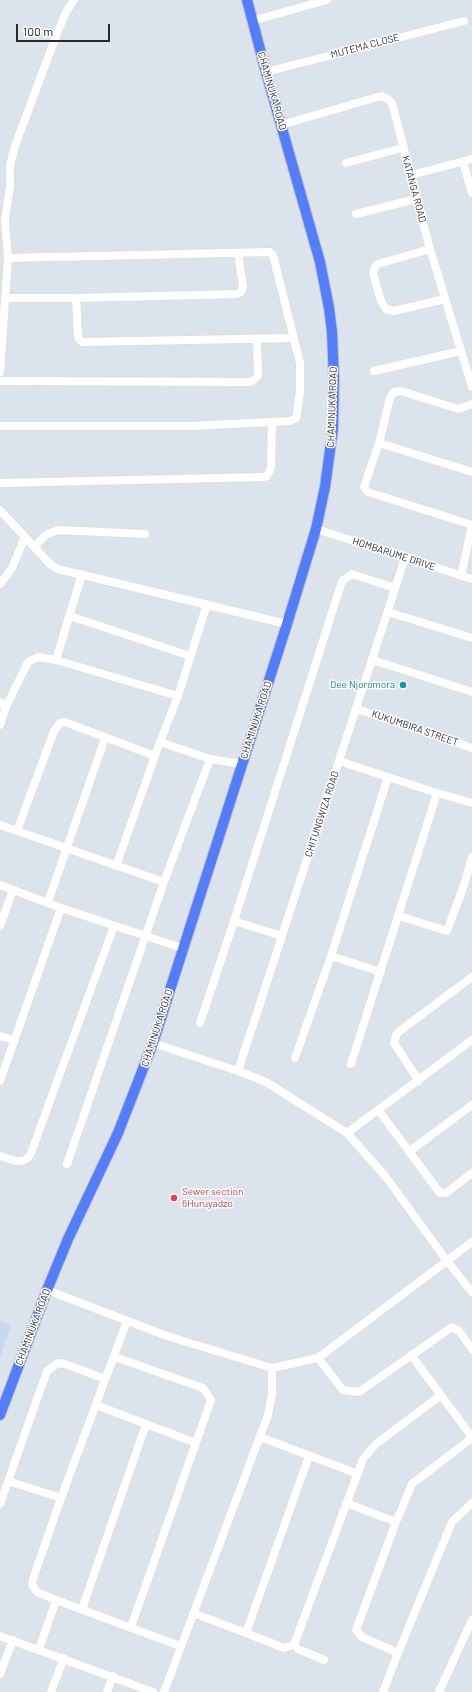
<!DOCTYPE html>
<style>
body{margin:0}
#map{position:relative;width:472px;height:1692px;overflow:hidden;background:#dbe3ed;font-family:Barlow,sans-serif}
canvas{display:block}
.scale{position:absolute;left:16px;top:24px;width:94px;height:18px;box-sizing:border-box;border:2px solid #2a2a2a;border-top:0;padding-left:5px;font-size:12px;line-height:14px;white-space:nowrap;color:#2a2a2a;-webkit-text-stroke:3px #fff;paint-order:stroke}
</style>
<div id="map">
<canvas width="472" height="1692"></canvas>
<div class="scale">100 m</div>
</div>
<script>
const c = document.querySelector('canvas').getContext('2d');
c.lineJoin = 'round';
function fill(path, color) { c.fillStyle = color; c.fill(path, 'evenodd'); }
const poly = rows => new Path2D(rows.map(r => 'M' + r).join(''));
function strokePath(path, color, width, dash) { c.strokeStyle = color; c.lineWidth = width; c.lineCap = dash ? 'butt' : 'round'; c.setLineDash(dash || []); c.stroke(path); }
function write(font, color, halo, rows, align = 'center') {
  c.font = font + ' Barlow,sans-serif'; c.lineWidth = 3; c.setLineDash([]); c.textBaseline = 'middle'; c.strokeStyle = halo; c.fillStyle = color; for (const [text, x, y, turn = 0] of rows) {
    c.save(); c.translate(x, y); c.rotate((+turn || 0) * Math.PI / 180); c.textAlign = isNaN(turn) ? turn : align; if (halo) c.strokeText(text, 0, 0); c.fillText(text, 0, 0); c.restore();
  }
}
fill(poly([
 [0,1321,11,1325,0,1358]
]), '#c9d7f0');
const minor = poly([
 [252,21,327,0],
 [266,72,464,21],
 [281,125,381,96,388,99,392,103,430,249,472,387],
 [463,162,472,193],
 [346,163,402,148],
 [411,175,472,159],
 [356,214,416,199],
 [430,249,378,264,375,267,373,273,381,301,386,309,394,311,445,299],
 [5,298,76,298,237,294,241,292,243,287,238,253],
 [76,298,78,337,82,342,84,342,293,338],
 [374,371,461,351],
 [0,372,8,258,5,221,10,186,10,165,15,146,56,36,66,12,74,0],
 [0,381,249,382,254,380,258,376,257,338],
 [0,426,190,426,290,421,296,418,297,414,300,391,300,363,273,255,270,252,8,258],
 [379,443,472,472],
 [0,483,264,477,267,476,271,468,272,423],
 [0,510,50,564,58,569,287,624],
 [472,525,368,492,364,487,379,443,390,398,394,392,401,391,458,409,472,404],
 [316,529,472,579],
 [35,546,47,534,59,530,145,534],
 [461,576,472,525],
 [0,584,12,568,25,537],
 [388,612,472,638],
 [70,616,190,656],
 [56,660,82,574],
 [373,660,472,692],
 [0,702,6,707,0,725],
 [6,707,28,662,38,657,56,660,178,696],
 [357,709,472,748],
 [160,742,178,696,207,604],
 [210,759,242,764],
 [339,761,437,793,472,803],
 [0,825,164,882],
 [17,831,54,731,60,723,65,722,155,756],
 [0,885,61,908,182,948],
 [48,902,105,738],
 [399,916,447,931,464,885,472,857],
 [234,921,282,936],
 [0,926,13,890],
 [331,956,381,972],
 [200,1023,234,921,342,581,352,574,395,588],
 [0,1036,14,1040],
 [153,1043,238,1071,266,1082,347,1133,386,1177,447,1261,472,1292],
 [295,1058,331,956,388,777],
 [351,1064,437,793],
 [238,1071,405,558],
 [0,1081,61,908],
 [419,1081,394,1043,397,1033,472,977],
 [379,1111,440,1193,446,1193,472,1173],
 [347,1133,472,1040],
 [410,1151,472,1105],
 [0,1156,16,1161,22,1161,28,1158,31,1153,114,926],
 [67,1164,164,882,210,759,160,742,116,866],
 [47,1290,167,1336,272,1368,318,1358,472,1242],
 [127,1321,61,1498,33,1579,32,1585,37,1592,56,1600,180,1646],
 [411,1355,472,1437],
 [115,1357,203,1388,211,1400,131,1627],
 [318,1358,343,1390,359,1392,452,1327,459,1331,472,1349],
 [146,1424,196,1443],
 [260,1437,358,1474],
 [472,1438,412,1484,396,1522,356,1630,362,1637,398,1653,452,1522,472,1503],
 [8,1481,61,1498],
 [346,1503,396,1522],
 [0,1504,47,1371,58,1363,65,1364,105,1379],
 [82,1609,146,1424,96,1405],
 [193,1613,246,1633,309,1456],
 [246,1633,284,1648,294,1645,363,1459,376,1444,441,1395],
 [0,1636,153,1692],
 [294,1645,298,1649,324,1660],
 [39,1649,56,1600],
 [0,1674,13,1640],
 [51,1692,64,1658],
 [107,1692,113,1676],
 [164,1692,268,1415,272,1394,272,1368],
 [383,1692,398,1653],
 [439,1692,472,1620]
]);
const major = poly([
 [0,1415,47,1290,68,1239,118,1133,153,1043,287,624,316,529,325,487,333,428,334,380,332,332,329,308,320,262,266,72,247,0]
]);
strokePath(minor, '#e4e0d0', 10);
strokePath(major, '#c3c3c3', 12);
strokePath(minor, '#fff', 8);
strokePath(major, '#547dfa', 10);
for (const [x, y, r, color] of [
 [403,685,4,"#0f9aa8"],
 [174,1198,4,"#e0444e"]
]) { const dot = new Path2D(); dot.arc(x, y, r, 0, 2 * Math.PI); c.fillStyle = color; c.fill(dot); strokePath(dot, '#fff', 1.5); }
write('10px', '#2a2a2a', '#fff', [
 ["MUTEMA CLOSE",365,46,-15],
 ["CHAMINUKA ROAD",272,91,74],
 ["KATANGA ROAD",414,189,75],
 ["CHAMINUKA ROAD",332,407,-88],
 ["HOMBARUME DRIVE",394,554,18],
 ["CHAMINUKA ROAD",256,720,-72],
 ["KUKUMBIRA STREET",415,728,19],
 ["CHITUNGWIZA ROAD",322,814,-72],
 ["CHAMINUKA ROAD",157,1028,-72],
 ["CHAMINUKA ROAD",33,1327,-69]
]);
write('10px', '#0d838f', '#fff', [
 ["Dee Njoromora",395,685]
], 'right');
write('10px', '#be3a42', '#fff', [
 ["Sewer section",182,1192],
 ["6Huruyadzo",182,1204]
], 'left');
</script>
